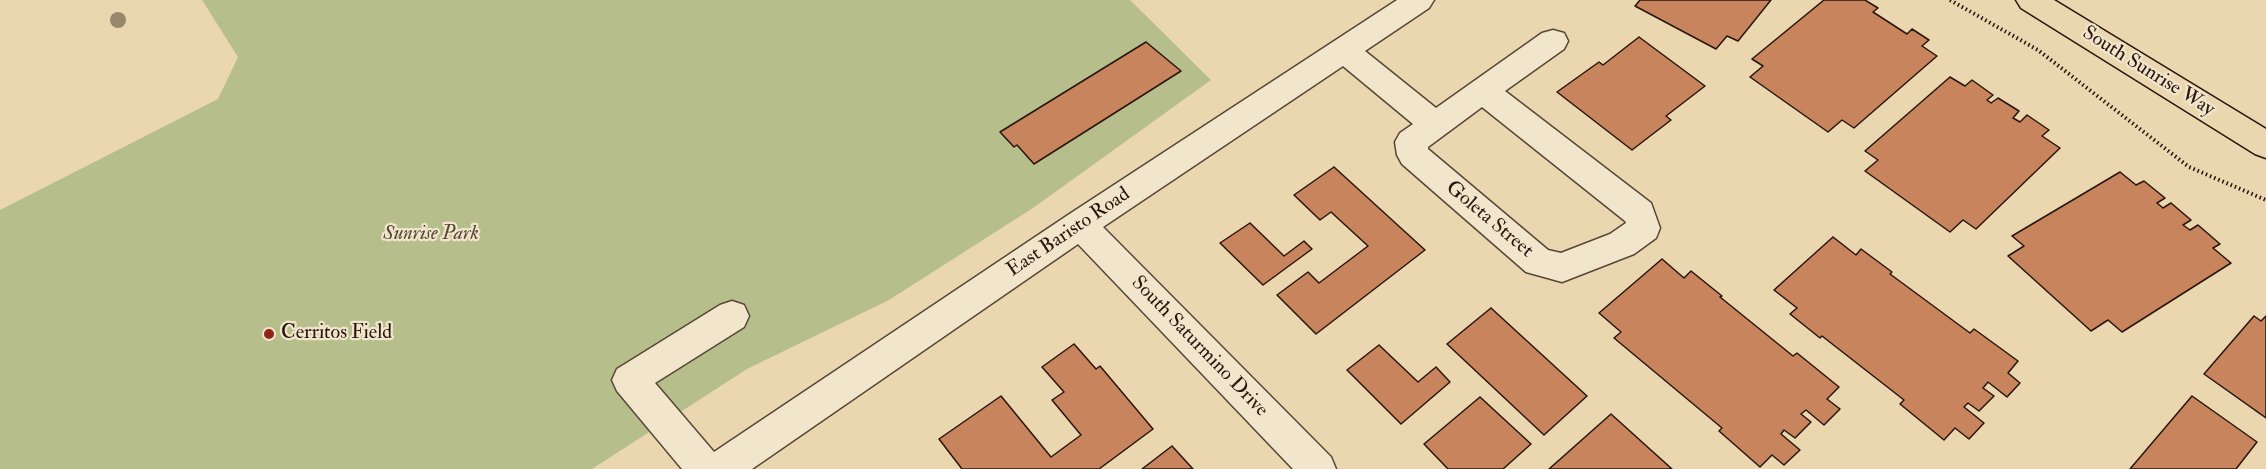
<!DOCTYPE html>
<style>
body{margin:0}
canvas{display:block;background:#ead7b0}
</style>
<canvas width="2266" height="469"></canvas>
<script>
const c = document.querySelector('canvas').getContext('2d');
c.lineJoin = 'round';
function fill(path, color) { c.fillStyle = color; c.fill(path, 'evenodd'); }
const poly = rows => new Path2D(rows.map(r => 'M' + r).join(''));
function strokePath(path, color, width, dash) { c.strokeStyle = color; c.lineWidth = width; c.lineCap = dash ? 'butt' : 'round'; c.setLineDash(dash || []); c.stroke(path); }
function write(font, color, halo, rows, align = 'center') {
  c.font = font + ' "IM FELL Double Pica",serif'; c.lineWidth = 4.5; c.setLineDash([]); c.textBaseline = 'middle'; c.strokeStyle = halo; c.fillStyle = color; for (const [text, x, y, turn = 0] of rows) {
    c.save(); c.translate(x, y); c.rotate((+turn || 0) * Math.PI / 180); c.textAlign = isNaN(turn) ? turn : align; if (halo) c.strokeText(text, 0, 0); c.fillText(text, 0, 0); c.restore();
  }
}
fill(poly([
 [202,0,1130,0,1211,80,1033,208,889,300,747,369,592,469,0,469,0,210,218,99,238,57]
]), '#b6be8c');
const building = poly([
 [1640,0,1771,0,1738,41,1727,36,1716,49,1635,6,1640,0],
 [1824,0,1865,0,1878,8,1873,12,1907,34,1912,29,1929,40,1922,46,1937,56,1854,128,1842,120,1828,132,1750,77,1763,66,1752,59,1824,0],
 [1639,37,1705,86,1666,116,1671,120,1632,150,1557,92,1599,62,1603,65,1639,37],
 [1146,42,1181,71,1034,164,1017,145,1014,147,1000,132,1146,42],
 [1950,77,1965,86,1972,80,1993,95,1987,100,1991,103,1998,98,2019,111,2013,118,2020,122,2027,115,2049,130,2042,136,2060,148,1976,229,1963,220,1950,232,1865,171,1878,160,1865,151,1950,77],
 [1334,167,1425,250,1316,334,1277,295,1308,272,1319,283,1368,246,1331,212,1320,220,1294,195,1334,167],
 [2120,172,2136,185,2144,181,2165,198,2157,203,2163,208,2171,203,2191,220,2183,225,2190,230,2198,225,2220,244,2213,248,2231,263,2122,332,2108,320,2091,331,2008,256,2024,246,2012,236,2120,172],
 [1250,223,1284,256,1304,241,1312,249,1263,285,1220,243,1250,223],
 [1833,237,1856,255,1861,249,1892,272,1890,274,1970,333,1974,329,2018,361,2008,373,2020,383,2007,397,1988,382,1983,388,1994,396,1979,411,1968,403,1964,407,1984,423,1969,439,1955,428,1944,440,1900,404,1904,400,1822,336,1820,338,1790,314,1797,308,1774,290,1833,237],
 [1662,259,1684,278,1691,271,1722,296,1720,297,1793,356,1797,353,1839,387,1827,399,1840,409,1824,425,1806,410,1801,414,1811,422,1795,438,1784,430,1781,434,1800,450,1784,465,1772,455,1760,467,1719,431,1722,428,1614,338,1621,332,1599,313,1662,259],
 [1491,308,1587,396,1544,435,1447,344,1491,308],
 [2254,316,2261,321,2266,316,2266,418,2204,374,2254,316],
 [1074,344,1096,369,1100,366,1153,429,1099,469,962,469,939,439,1001,396,1051,457,1081,435,1052,400,1064,392,1042,367,1074,344],
 [1379,345,1418,382,1436,367,1450,382,1401,424,1347,370,1379,345],
 [2192,396,2257,442,2236,469,2130,469,2192,396],
 [1480,397,1531,444,1503,469,1448,469,1424,444,1480,397],
 [1611,414,1672,469,1549,469,1611,414],
 [1172,446,1193,469,1142,469,1172,446]
]);
fill(building, '#c8855d');
strokePath(building, '#28150d', 1.5);
const minor = poly([
 [1397,0,1434,0,1429,8,1365,51,1436,108,1542,33,1553,30,1564,33,1568,41,1564,49,1505,91,1651,203,1660,228,1656,238,1634,254,1562,282,1526,272,1402,164,1397,155,1395,142,1400,133,1413,124,1343,66,1103,227,1331,457,1336,469,1293,469,1078,244,752,469,682,469,617,391,612,380,617,369,720,305,732,301,744,305,749,316,744,327,655,383,714,452,1068,215,1397,0],
 [1482,107,1625,221,1626,223,1610,234,1561,253,1548,250,1428,149,1428,147,1482,107]
]);
const major = poly([
 [2016,0,2054,0,2266,129,2266,158,2255,154,2021,8,2016,0]
]);
strokePath(minor, '#584636', 3);
strokePath(major, '#28150d', 3);
strokePath(poly([
 [1950,0,2038,50,2189,167,2266,200]
]), '#28150d', 4, [1.5, 3]);
fill(minor, '#f1e5cc');
fill(major, '#ead7b0');
c.fillStyle = '#97886b';
for (const [x, y] of [
 [118,20]
]) { c.beginPath(); c.arc(x, y, 8, 0, 2 * Math.PI); c.fill(); }
for (const [x, y, r, color] of [
 [269,334,6,"#8f2418"]
]) { const dot = new Path2D(); dot.arc(x, y, r, 0, 2 * Math.PI); c.fillStyle = color; c.fill(dot); strokePath(dot, '#f1e5cc', 2); }
write('20px', '#28150d', '#f1e5cc', [
 ["South Sunrise Way",2148,72,32],
 ["Goleta Street",1489,220,40],
 ["East Baristo Road",1069,233,-34],
 ["South Saturmino Drive",1199,347,46]
]);
write('italic 20px', '#534833', '#f1e5cc', [
 ["Sunrise Park",431,235]
]);
write('20px', '#28150d', '#f1e5cc', [
 ["Cerritos Field",281,334]
], 'left');
</script>
